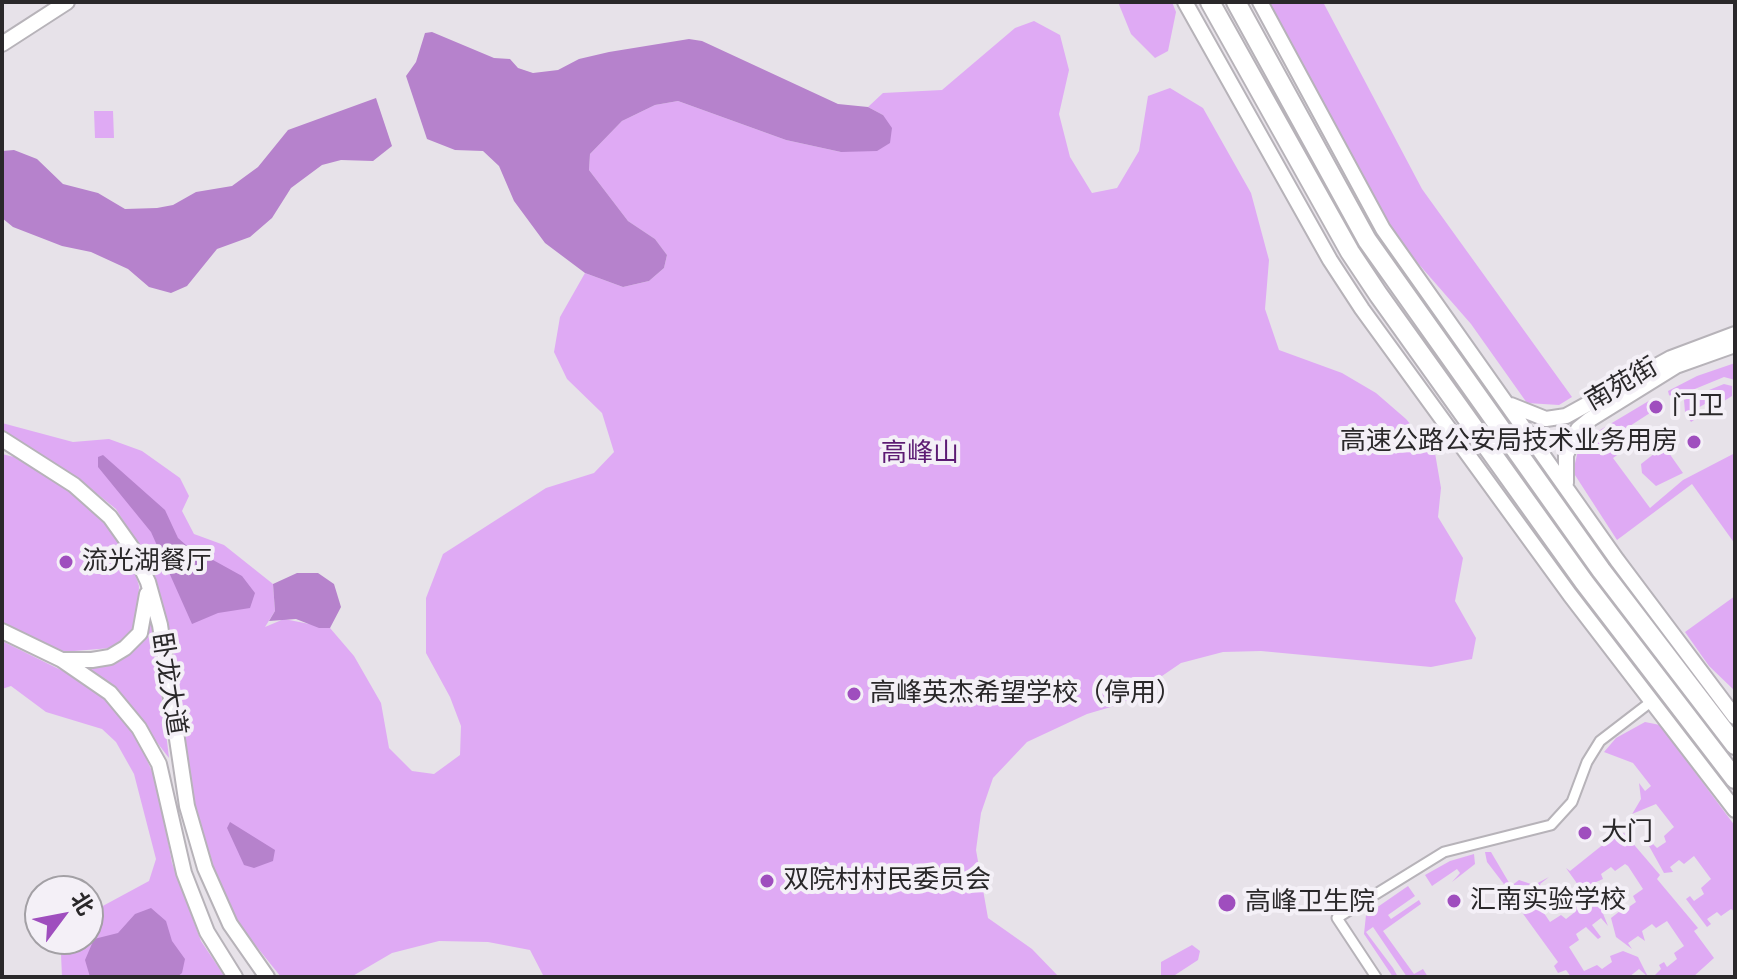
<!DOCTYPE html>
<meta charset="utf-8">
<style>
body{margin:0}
#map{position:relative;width:1737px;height:979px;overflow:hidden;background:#e7e2e9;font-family:"Archivo Narrow","Noto Sans SC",sans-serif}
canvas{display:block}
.frame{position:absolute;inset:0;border:4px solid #2a282a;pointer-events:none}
.north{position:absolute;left:24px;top:875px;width:80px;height:80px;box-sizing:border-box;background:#f4f0f7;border:2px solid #a3a0a5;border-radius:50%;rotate:58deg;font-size:22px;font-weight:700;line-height:32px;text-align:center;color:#2a282a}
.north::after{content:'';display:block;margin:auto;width:28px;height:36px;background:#9f4ebe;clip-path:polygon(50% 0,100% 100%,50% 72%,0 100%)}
</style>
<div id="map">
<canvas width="1737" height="979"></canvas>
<div class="frame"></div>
<div class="north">北</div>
</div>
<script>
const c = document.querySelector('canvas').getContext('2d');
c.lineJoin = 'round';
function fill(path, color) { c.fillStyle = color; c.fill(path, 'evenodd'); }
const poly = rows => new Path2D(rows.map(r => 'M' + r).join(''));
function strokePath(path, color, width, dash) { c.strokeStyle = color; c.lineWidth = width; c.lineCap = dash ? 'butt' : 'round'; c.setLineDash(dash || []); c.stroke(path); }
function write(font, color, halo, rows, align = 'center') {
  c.font = font + ' "Archivo Narrow","Noto Sans SC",sans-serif'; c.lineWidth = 8; c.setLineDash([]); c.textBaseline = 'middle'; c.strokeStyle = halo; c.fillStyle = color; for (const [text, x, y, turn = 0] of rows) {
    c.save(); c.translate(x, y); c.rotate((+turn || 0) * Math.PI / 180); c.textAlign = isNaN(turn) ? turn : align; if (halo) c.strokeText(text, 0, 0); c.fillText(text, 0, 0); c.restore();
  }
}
fill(poly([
 [1118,2,1172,2,1176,12,1168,51,1155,58,1131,34],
 [1269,2,1323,2,1422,189,1572,397,1559,405,1527,403,1471,324,1416,261,1391,227],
 [1034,21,1060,35,1069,70,1059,114,1070,157,1092,193,1117,188,1139,151,1148,96,1170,88,1203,108,1251,193,1269,260,1265,309,1279,350,1342,373,1376,393,1406,419,1435,453,1441,488,1438,517,1463,558,1455,601,1476,638,1472,659,1431,667,1261,651,1223,652,1181,663,1121,704,1087,714,1027,742,993,778,981,813,976,850,988,918,1032,949,1059,977,544,977,530,950,488,942,439,941,392,953,351,977,281,977,232,916,210,862,194,804,154,571,116,509,81,481,2,430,2,423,73,442,109,439,142,451,180,478,189,496,182,511,194,534,224,545,273,584,275,611,265,627,284,619,330,628,354,656,381,703,389,748,412,771,434,774,460,755,461,726,450,697,426,653,426,598,443,554,546,488,594,473,614,452,602,413,567,379,554,352,560,317,585,273,623,287,649,281,664,268,667,255,655,239,628,221,589,170,590,154,622,121,655,105,678,101,786,140,841,152,883,115,868,107,883,93,942,90,1015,28],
 [94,111,113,111,114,138,95,138],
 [1735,363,1735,380,1724,377,1673,398,1669,395,1668,391,1697,376],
 [1724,384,1732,386,1732,396,1716,406,1712,400,1696,409,1700,416,1691,422,1685,412,1684,400],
 [1652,399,1657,404,1649,410,1650,413,1619,433,1616,442,1620,453,1613,458,1650,508,1683,480,1735,453,1735,544,1692,484,1617,540,1573,472,1580,442],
 [1664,446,1683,473,1656,486,1642,473,1641,464],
 [2,454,14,457,68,490,106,525,132,562,139,586,138,617,129,635,111,648,62,652,2,622],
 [1735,596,1735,691,1709,666,1685,632],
 [152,616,169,758,115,688,82,667,98,667,126,656,147,636],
 [2,641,73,676,109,703,135,733,158,785,172,863,201,941,225,977,62,977,61,954,70,939,88,939,88,914,149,881,156,859,134,774,116,742,102,729,46,712,11,686,2,689],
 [1645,722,1660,725,1735,826,1735,912,1731,909,1721,916,1717,912,1707,919,1711,924,1707,927,1686,899,1690,896,1694,901,1704,894,1701,888,1711,879,1694,856,1684,864,1679,860,1670,867,1673,872,1664,873,1649,846,1653,844,1657,848,1666,842,1664,836,1674,827,1656,804,1632,814,1635,819,1631,822,1631,816,1641,799,1639,783,1645,791,1651,786,1633,763,1604,752,1616,738],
 [1624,833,1660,875,1657,879,1698,928,1694,931,1714,958,1693,977,1653,977,1661,969,1659,965,1664,962,1667,967,1677,959,1674,953,1684,946,1667,921,1656,928,1652,924,1642,931,1645,941,1638,936,1628,943,1632,949,1616,937,1611,918,1620,911,1616,904,1626,909,1636,902,1633,896,1643,889,1628,866,1625,864,1615,871,1611,867,1601,874,1603,879,1587,886,1592,893,1581,889,1566,868,1570,871,1615,835],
 [1485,852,1491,852,1511,886,1519,880,1534,885,1549,877,1540,884,1543,890,1533,897,1550,922,1561,915,1566,919,1575,912,1572,907,1589,900,1586,896,1598,901,1608,926,1601,918,1592,925,1601,937,1598,939,1586,927,1576,934,1579,940,1569,947,1584,971,1597,965,1602,969,1612,962,1610,956,1623,951,1638,957,1648,977,1639,969,1629,977,1571,977,1566,970,1558,973,1554,966,1558,962,1521,911,1523,909,1487,862],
 [1474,854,1475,864,1452,882,1460,873,1457,869,1432,886,1425,875,1450,861],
 [1408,886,1415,896,1388,915,1391,919,1419,900,1421,904,1383,931,1414,974,1423,969,1428,977,1407,977,1373,927,1366,932,1393,968,1398,977,1393,977,1364,934,1366,915],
 [1192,945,1200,951,1198,960,1172,977,1161,975,1161,962]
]), '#dfaaf4');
fill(poly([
 [432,32,494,58,510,59,518,68,533,73,558,70,579,59,609,52,689,39,702,41,838,104,868,107,883,115,892,128,890,143,877,151,841,152,786,140,678,101,655,105,622,121,590,154,589,170,628,221,655,239,667,255,664,268,649,281,623,287,585,273,545,243,514,201,499,166,483,151,455,150,427,139,406,76,416,62,425,33],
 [376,98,392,146,373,161,341,160,322,165,291,188,272,218,250,237,217,249,187,286,171,293,149,287,128,269,91,252,62,246,13,227,2,218,2,151,14,150,37,159,63,184,98,193,125,209,157,208,173,205,196,192,232,186,258,167,288,130],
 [103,455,165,510,178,538,186,545,242,576,255,593,250,608,218,613,192,624,151,532,98,467,98,457],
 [297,573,318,573,334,584,341,607,330,628,319,628,296,619,269,621,275,611,273,584],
 [230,822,275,850,273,861,254,868,244,865,227,828],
 [151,908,166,921,172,941,185,959,182,973,177,977,90,977,85,960,94,939,118,933,135,914]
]), '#b682cc');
const street = poly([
 [1376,977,1337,918,1444,852,1551,825,1572,802,1587,762,1600,741,1652,701]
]);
const secondary = poly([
 [1185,2,1330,260,1362,309,1570,595,1735,810],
 [1260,2,1383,229,1617,560,1735,717],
 [2,44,67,2],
 [1511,405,1546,419,1566,416,1671,358,1735,334],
 [2,439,74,485,110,517,132,548,148,582,160,625,187,806,205,868,230,924,267,977],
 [1566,483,1566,455,1578,429,1589,420,1676,366,1735,345],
 [2,631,62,660,110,693,139,728,159,764,184,873,207,932,235,977],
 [62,660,92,660,110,657,125,648,140,633,147,594]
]);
const highway = poly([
 [1210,2,1350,252,1378,294,1584,582,1735,779],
 [1236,2,1367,240,1601,570,1735,745]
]);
strokePath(street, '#b7b3b9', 13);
strokePath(secondary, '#b7b3b9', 18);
strokePath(highway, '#b7b3b9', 22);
strokePath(street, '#fff', 9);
strokePath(secondary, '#fff', 14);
strokePath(highway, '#fff', 18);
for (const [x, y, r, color] of [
 [1656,407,8,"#9f4ebe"],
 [1694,442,8,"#9f4ebe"],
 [66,562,8,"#9f4ebe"],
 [854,694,8,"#9f4ebe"],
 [1585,833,8,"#9f4ebe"],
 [767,881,8,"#9f4ebe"],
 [1454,901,8,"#9f4ebe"],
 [1227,903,10,"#9f4ebe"]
]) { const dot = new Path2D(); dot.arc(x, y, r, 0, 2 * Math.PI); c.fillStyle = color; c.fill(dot); strokePath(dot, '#f4f0f7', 3); }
write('26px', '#2a282a', '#f4f0f7', [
 ["南苑街",1622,385,-30],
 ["卧龙大道",168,684,81]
]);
write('26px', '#2a282a', '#f4f0f7', [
 ["门卫",1672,407],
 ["高速公路公安局技术业务用房",1678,442,"right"],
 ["流光湖餐厅",82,562],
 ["高峰英杰希望学校（停用）",870,694],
 ["大门",1601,833],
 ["双院村村民委员会",783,881],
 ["汇南实验学校",1470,901],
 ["高峰卫生院",1245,903]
], 'left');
write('26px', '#5c1b73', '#f4f0f7', [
 ["高峰山",920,454]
]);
</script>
